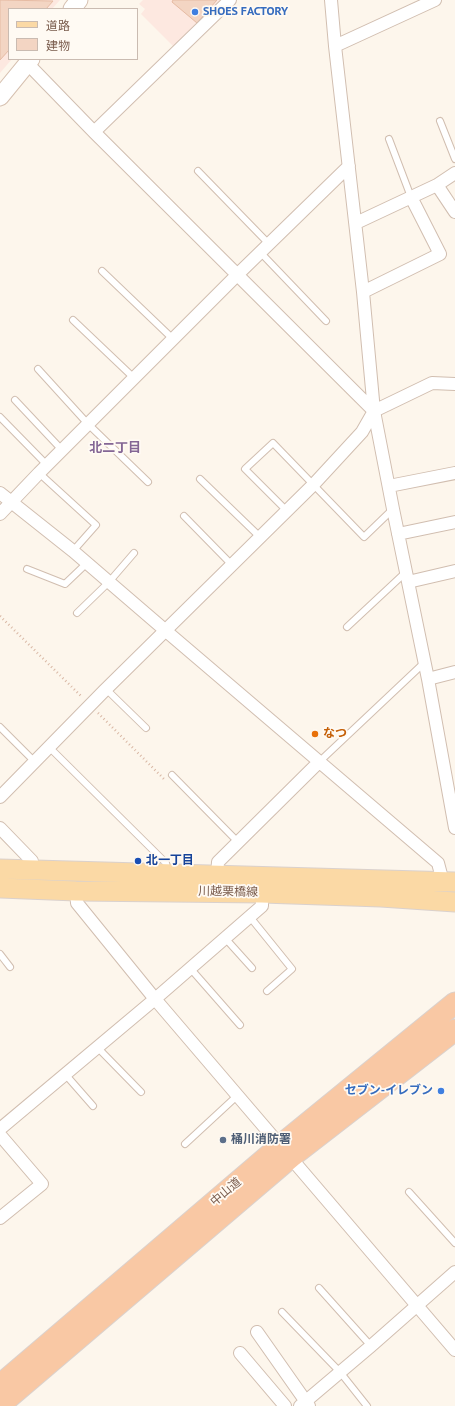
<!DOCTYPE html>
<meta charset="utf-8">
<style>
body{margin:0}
#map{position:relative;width:455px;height:1406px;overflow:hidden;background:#fdf6ec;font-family:"PT Sans","Noto Sans JP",sans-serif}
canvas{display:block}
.legend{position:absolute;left:8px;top:8px;width:130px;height:52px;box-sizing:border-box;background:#fffaf3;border:1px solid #cabbb1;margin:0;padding:5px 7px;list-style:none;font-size:12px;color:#7a5c4d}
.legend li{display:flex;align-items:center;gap:8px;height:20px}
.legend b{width:20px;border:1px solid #cabbb1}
</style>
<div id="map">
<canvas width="455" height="1406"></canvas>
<ul class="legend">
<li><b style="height:5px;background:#fbd9a5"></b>道路</li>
<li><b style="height:11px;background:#f3d5c3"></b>建物</li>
</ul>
</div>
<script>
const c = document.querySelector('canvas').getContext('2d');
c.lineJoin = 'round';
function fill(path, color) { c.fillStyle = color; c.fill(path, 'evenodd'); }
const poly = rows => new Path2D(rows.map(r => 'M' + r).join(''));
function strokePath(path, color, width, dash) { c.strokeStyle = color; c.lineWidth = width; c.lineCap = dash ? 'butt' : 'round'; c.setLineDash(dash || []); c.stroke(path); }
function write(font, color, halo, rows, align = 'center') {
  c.font = font + ' "PT Sans","Noto Sans JP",sans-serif'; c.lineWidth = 3.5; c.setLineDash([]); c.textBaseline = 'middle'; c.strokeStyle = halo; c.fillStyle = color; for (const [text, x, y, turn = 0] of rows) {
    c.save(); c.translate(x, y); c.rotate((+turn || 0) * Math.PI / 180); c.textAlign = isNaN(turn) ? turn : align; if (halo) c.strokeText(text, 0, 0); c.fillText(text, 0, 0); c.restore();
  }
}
fill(poly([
 [0,0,60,0,52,9,9,9,9,59,12,59,0,73],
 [143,0,223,0,175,48,141,14,145,9,139,4]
]), '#fde8e0');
const building = poly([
 [0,0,53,1,46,9,9,9,9,50,0,60,0,0],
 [173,0,217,0,197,23,172,2,173,0]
]);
fill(building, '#f3d5c3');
strokePath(building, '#e6bba3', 1);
const service = poly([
 [440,121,455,159],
 [389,139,411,197],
 [198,171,269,244],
 [260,252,326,321],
 [102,271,173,339],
 [73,320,134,378],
 [38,369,88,424,148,482],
 [15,400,62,450],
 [0,417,47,465],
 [39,473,96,525,73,551],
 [200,479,260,537],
 [287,511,245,469,273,443,364,537,393,509],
 [184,516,232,565],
 [27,569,65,584,87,563],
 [77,613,109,582,134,553],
 [347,627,406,572],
 [106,689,146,728],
 [0,727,35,762],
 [49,747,166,863,167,871],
 [319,762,425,662],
 [172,775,238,842],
 [250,917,292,969,267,991],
 [225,938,252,968],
 [0,954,10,967],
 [190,968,240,1025],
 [97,1047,141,1092],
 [65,1074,93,1106],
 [185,1144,238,1095],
 [409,1192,455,1243],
 [319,1288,371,1346],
 [282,1312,340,1372,367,1406]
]);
const minor = poly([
 [331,0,335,46,363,292,374,411,393,509,428,679,455,828],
 [335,46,435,0],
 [27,63,94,132,374,411],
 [94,132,230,0],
 [437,185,455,212],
 [356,223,437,185,455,173],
 [363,292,440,254,411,197],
 [389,486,455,473],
 [0,493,73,551,166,631,438,863,443,882],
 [0,514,39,473,237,275,349,166],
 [398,534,455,522],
 [408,582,455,571],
 [428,679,455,672],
 [0,797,104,691,314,484,362,432,374,411,432,383,455,384],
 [0,828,32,861,32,870],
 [217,875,218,862,319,762],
 [76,891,77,903,155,999,455,1350],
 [0,1129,155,999,262,906,262,893],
 [0,1135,42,1184,0,1218],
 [257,1332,309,1406],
 [240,1353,285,1406],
 [300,1406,371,1346,455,1272]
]);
const secondary = poly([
 [72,9,79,0],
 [0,97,31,59]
]);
const primary = poly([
 [0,869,455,882],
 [0,888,76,891,262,893,381,897,455,902]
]);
const trunk = poly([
 [0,1385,281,1145,455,1003],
 [0,1405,291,1157,455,1030]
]);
strokePath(service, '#d1beb0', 8);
strokePath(minor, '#d1beb0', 14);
strokePath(secondary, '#d6c0b0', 19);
strokePath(primary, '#dad1cd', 21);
strokePath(trunk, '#dad1cd', 23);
strokePath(poly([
 [0,616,82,697],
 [98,713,164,779]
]), '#d9b8a5', 2.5, [1, 3]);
strokePath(service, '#fff', 6);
strokePath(minor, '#fff', 12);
strokePath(secondary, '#fff', 17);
strokePath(primary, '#fbd9a5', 19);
strokePath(trunk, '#f9c8a4', 21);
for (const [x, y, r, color] of [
 [195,12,4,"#3f7fe0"],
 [315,734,4,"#e8710a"],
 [138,861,4,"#1a4fb4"],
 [441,1091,4,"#3f7fe0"],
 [223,1140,4,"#5c6f8a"]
]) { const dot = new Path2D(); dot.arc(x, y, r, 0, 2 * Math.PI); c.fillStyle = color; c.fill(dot); strokePath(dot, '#fffaf3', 1.5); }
write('bold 12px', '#366cbe', '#fffaf3', [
 ["SHOES FACTORY",203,12],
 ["セブン-イレブン",433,1091,"right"]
], 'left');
write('bold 12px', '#c56008', '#fffaf3', [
 ["なつ",323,734]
], 'left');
write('bold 12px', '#164399', '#fffaf3', [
 ["北一丁目",146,861]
], 'left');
write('12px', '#7a5c4d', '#fffaf3', [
 ["川越栗橋線",228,892,1],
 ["中山道",226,1192,-40]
]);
write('bold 12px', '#4e5e75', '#fffaf3', [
 ["桶川消防署",231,1140]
], 'left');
write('bold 13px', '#846695', '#fffaf3', [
 ["北二丁目",115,448]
]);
</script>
